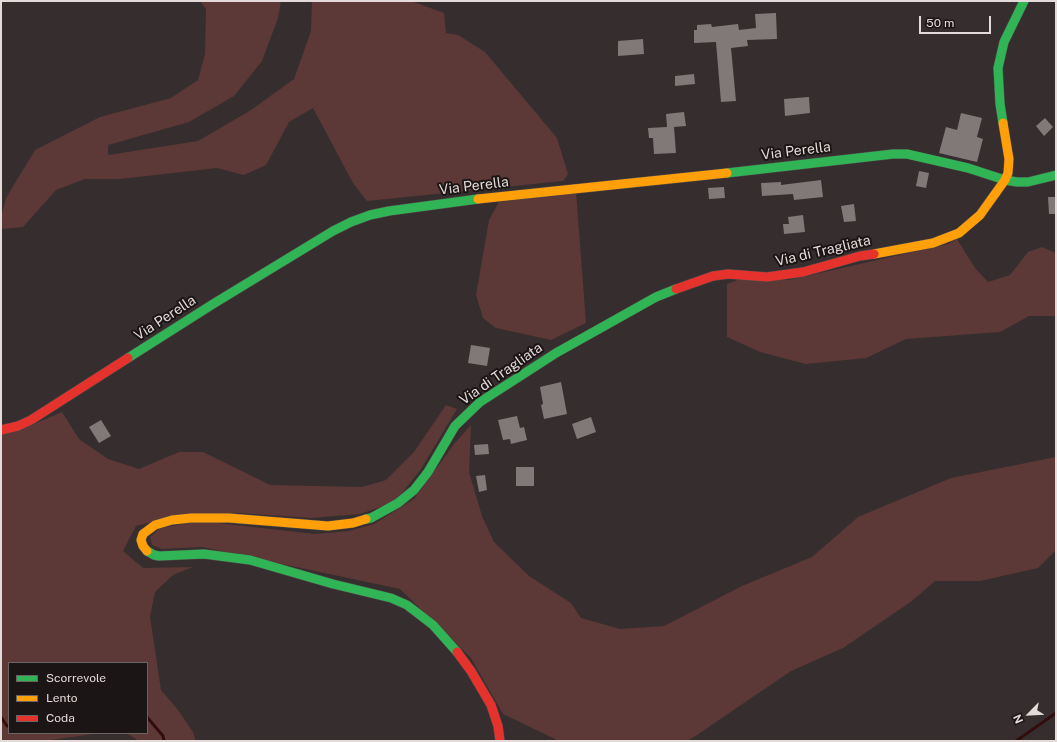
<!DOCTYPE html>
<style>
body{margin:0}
#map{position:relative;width:1057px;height:742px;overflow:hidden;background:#362e2e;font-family:"Public Sans",sans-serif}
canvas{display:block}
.frame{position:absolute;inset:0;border:2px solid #e3dad9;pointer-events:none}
.legend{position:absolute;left:8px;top:662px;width:140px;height:72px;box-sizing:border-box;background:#1b1515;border:1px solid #6b6463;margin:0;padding:5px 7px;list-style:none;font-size:12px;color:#e3dad9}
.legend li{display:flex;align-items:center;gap:8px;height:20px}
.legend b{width:20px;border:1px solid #6b6463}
.north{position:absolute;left:1009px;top:694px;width:40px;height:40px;-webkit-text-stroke:3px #1b1515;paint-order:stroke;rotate:246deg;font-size:11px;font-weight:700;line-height:16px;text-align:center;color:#e3dad9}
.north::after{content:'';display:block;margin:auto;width:14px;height:18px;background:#e3dad9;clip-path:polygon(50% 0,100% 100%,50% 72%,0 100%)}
.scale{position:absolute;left:919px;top:16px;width:72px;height:18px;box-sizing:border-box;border:2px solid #e3dad9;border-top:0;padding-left:5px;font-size:12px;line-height:14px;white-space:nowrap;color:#e3dad9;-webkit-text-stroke:3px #1b1515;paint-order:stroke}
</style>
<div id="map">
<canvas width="1057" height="742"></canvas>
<div class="frame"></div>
<ul class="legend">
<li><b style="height:5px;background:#30b455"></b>Scorrevole</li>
<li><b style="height:5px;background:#ff9f0a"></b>Lento</li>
<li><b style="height:5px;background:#e5322d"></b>Coda</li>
</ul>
<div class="north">N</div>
<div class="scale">50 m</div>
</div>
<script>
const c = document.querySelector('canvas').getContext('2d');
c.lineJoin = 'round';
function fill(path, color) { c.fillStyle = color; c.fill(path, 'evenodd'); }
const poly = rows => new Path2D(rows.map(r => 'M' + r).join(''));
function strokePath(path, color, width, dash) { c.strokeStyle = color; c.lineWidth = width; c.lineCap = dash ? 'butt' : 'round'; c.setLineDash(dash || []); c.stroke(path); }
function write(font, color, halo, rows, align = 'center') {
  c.font = font + ' "Public Sans",sans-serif'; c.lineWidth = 4; c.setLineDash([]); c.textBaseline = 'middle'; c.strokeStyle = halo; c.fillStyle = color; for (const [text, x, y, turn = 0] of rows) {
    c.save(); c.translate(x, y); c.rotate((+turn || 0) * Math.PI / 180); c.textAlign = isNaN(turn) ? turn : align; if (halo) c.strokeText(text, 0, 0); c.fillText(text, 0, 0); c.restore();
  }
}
fill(poly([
 [200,1,254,1,255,2,281,1,278,18,262,61,234,96,189,122,108,145,108,155,198,141,251,110,294,79,311,31,312,1,411,1,444,13,446,33,458,35,485,52,557,138,568,174,563,181,367,201,353,183,313,108,289,122,266,165,244,175,217,168,120,179,85,179,56,190,23,227,1,229,1,217,6,198,35,150,100,117,171,98,198,80,205,54,206,9],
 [576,192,586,323,551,340,496,328,483,318,476,295,489,220,499,202],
 [957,239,975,268,988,282,1010,275,1028,252,1042,247,1056,253,1056,316,1029,316,1000,332,906,339,866,358,806,364,760,352,727,337,727,284,740,279,789,280,948,244],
 [446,405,457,409,421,469,395,502,360,514,311,518,239,513,183,514,136,526,123,551,143,568,193,567,173,575,155,592,150,617,161,690,178,710,193,732,196,741,139,741,126,733,147,733,147,663,9,663,9,733,100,733,44,741,1,741,1,430,27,427,62,412,79,439,108,459,139,469,179,452,203,452,270,485,362,487,386,480,414,452],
 [471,425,469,472,482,516,494,542,529,576,571,603,581,618,620,629,664,626,742,586,812,557,858,517,951,478,1056,457,1056,550,1038,568,980,581,935,581,912,601,843,648,791,671,694,737,686,741,559,741,503,714,471,658,400,589,202,547,162,549,152,545,150,537,160,528,200,521,315,534,349,531,374,524,414,499,454,444]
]), '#5c3836');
strokePath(poly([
 [1,717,7,726,9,726],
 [147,717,163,736,164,741],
 [1016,741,1056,713]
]), '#330d0e', 3);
fill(poly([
 [776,13,777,39,747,40,748,46,731,48,736,101,721,102,716,42,694,43,694,30,697,30,697,25,711,24,712,27,738,24,739,30,756,28,755,14],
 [643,39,644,54,618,56,618,41],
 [694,74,695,84,675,86,675,76],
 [809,97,810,113,785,116,784,99],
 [684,112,686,126,674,127,676,153,654,154,653,138,649,138,648,128,667,127,666,114],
 [961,113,982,118,977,137,983,139,977,162,939,153,946,127,957,130],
 [1045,118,1053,127,1044,136,1036,126],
 [919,171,929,173,926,188,916,186],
 [821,180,823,197,794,200,793,194,762,196,761,183,781,182,781,185],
 [724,187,725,198,709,199,708,188],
 [1048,197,1056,197,1056,214,1049,214],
 [854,204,856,221,844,222,841,206],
 [803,215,805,232,784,234,783,224,789,224,788,217],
 [471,345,490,348,487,366,468,363],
 [561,382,567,414,544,419,541,405,543,404,540,387],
 [517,416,520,428,524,427,527,440,511,444,510,439,503,440,498,420],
 [591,417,596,432,577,439,572,424],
 [101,420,111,436,99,443,89,427],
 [488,444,489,454,475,455,474,445],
 [516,467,534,467,534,486,516,486],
 [485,475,487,490,479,492,476,476]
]), '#807978');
const fast = poly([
 [1003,123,1000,104,998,68,1004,42,1024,1],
 [727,173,893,154,907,154,968,168,1005,180,1017,182,1028,182,1056,175],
 [128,358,213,304,333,231,351,222,370,215,389,211,478,199],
 [366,519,371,518,398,503,414,490,428,472,455,426,480,402,556,353,656,297,676,289],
 [147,551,154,555,159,556,204,554,250,560,333,584,391,598,407,605,433,625,457,652]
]);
const slow = poly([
 [478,199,727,173],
 [874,254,933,243,959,233,980,215,1005,180,1008,173,1009,159,1003,123],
 [147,551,143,546,141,540,143,534,155,525,172,520,191,518,229,518,328,526,353,523,366,519]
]);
const jam = poly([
 [676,289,713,276,728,274,767,277,803,272,860,256,874,254],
 [1,430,18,426,31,420,128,358],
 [457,652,471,671,491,705,498,726,500,741]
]);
strokePath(fast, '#514a49', 10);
strokePath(slow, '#514a49', 10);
strokePath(jam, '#514a49', 10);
strokePath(fast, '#30b455', 9);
strokePath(slow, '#ff9f0a', 9);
strokePath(jam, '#e5322d', 9);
write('14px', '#e3dad9', '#1b1515', [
 ["Via Perella",796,151,-7],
 ["Via Perella",474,186,-7],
 ["Via di Tragliata",823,251,-13],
 ["Via Perella",165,318,-33],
 ["Via di Tragliata",501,374,-35]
]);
</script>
